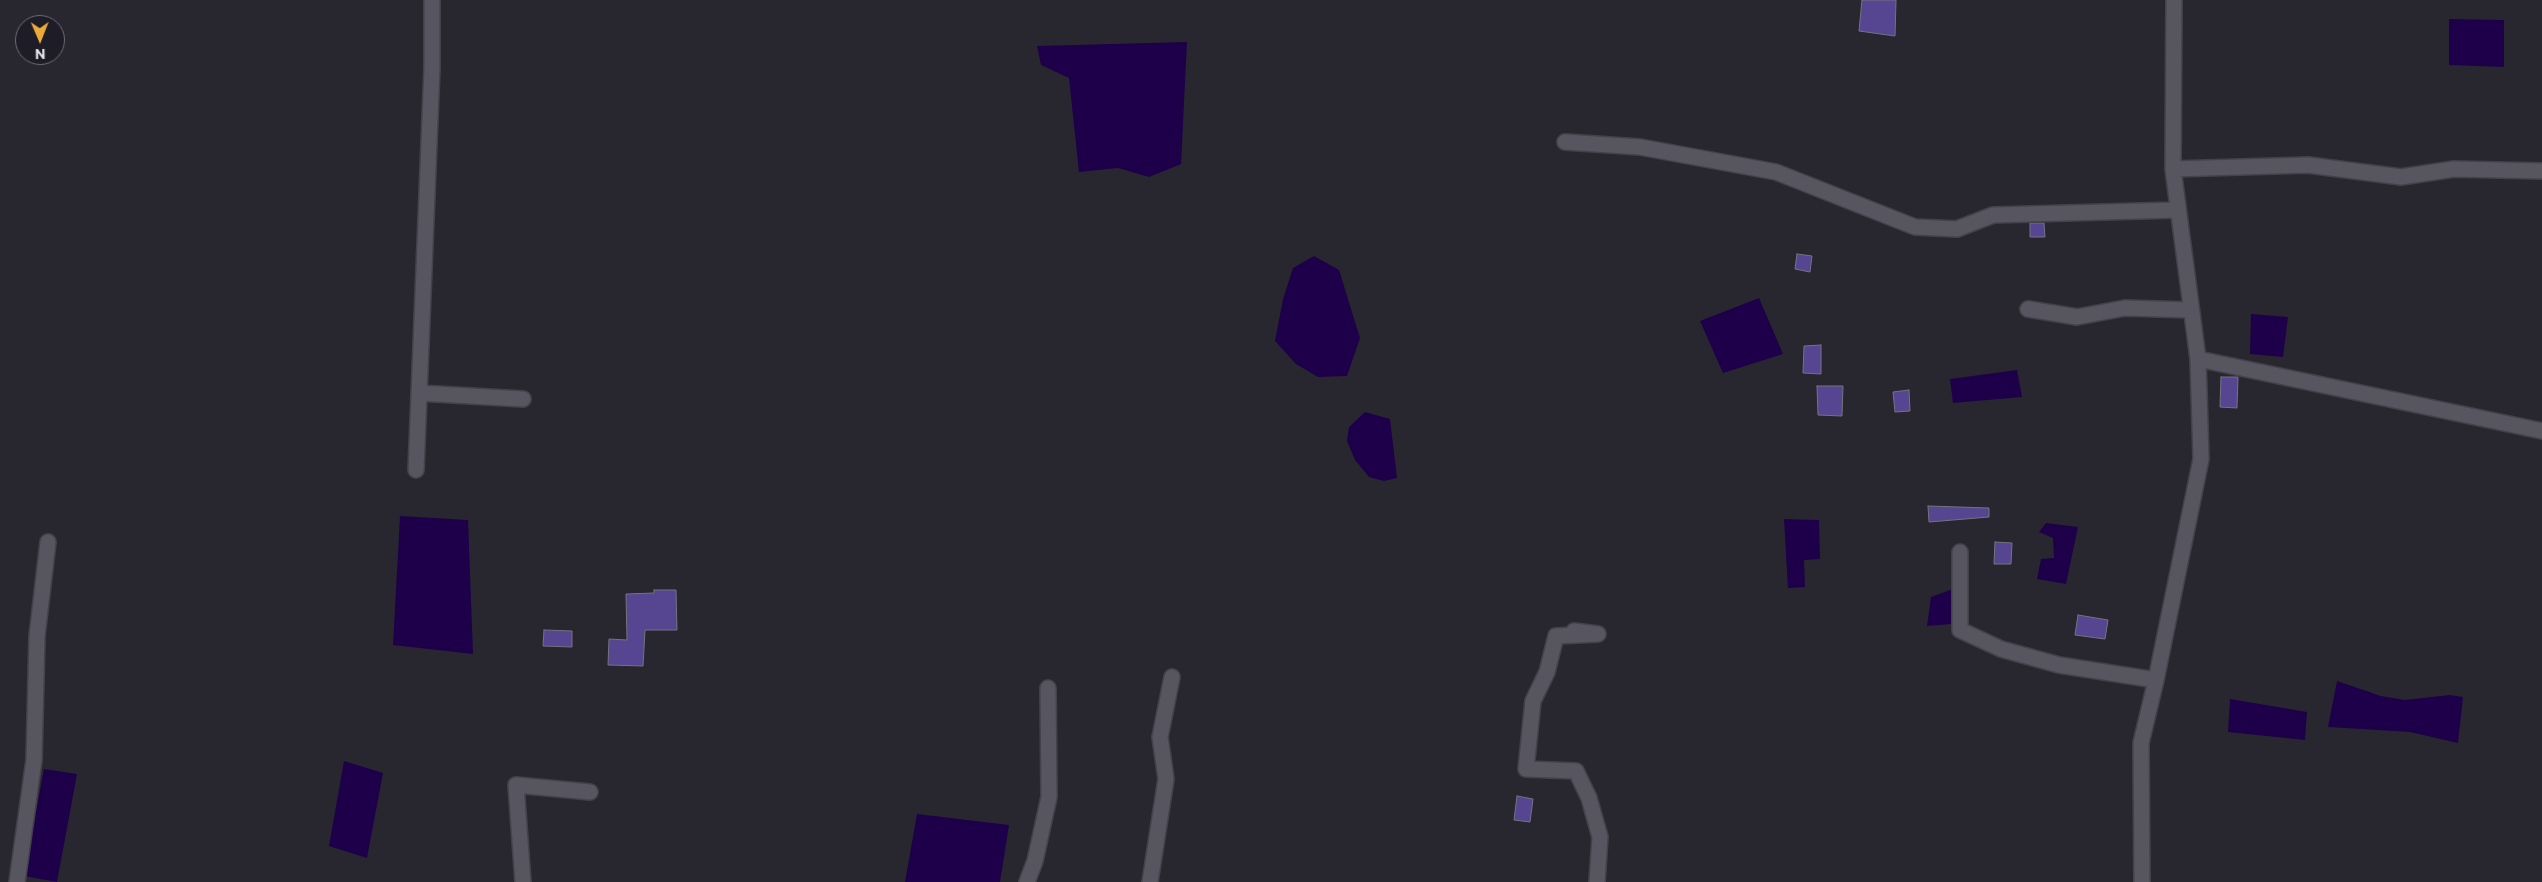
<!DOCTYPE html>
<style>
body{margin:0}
#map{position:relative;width:2542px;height:882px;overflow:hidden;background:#282730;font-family:Commissioner,sans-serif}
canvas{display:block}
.north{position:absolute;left:15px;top:15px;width:50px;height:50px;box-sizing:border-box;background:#1e1d27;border:1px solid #6c6b74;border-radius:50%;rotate:179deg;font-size:14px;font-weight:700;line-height:20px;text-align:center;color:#e1e0e7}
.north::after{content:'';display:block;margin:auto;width:18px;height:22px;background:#eba939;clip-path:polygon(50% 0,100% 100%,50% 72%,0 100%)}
</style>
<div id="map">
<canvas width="2542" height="882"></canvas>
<div class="north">N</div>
</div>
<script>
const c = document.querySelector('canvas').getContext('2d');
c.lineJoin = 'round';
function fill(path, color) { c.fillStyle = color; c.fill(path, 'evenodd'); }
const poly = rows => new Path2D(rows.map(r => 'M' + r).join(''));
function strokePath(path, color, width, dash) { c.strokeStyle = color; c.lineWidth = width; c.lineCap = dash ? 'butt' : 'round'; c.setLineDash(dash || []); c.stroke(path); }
fill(poly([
 [2449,19,2504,20,2504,67,2449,65],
 [1187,42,1181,164,1149,177,1118,168,1079,172,1069,78,1041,65,1037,46],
 [1314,256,1339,270,1360,338,1347,376,1318,377,1296,364,1275,341,1283,299,1293,268],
 [1759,298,1783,354,1723,373,1700,321],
 [2251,314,2288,317,2283,357,2250,354],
 [2017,370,2022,397,1953,403,1950,379],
 [1365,412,1390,419,1397,478,1384,481,1369,477,1355,460,1347,441,1349,427],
 [400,516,468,520,473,654,393,645],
 [1784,519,1819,520,1820,559,1804,560,1805,587,1788,588],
 [2046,523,2078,527,2066,584,2037,579,2041,559,2054,558,2053,538,2039,532],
 [1953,589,1951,624,1927,626,1931,597],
 [2337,681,2381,696,2405,700,2450,695,2463,697,2458,743,2410,732,2328,727],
 [2230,699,2307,712,2305,740,2228,732],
 [344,761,383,773,367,858,329,846],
 [44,769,77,774,57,882,24,876],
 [917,814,1009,825,1000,882,905,882]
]), '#1d0049');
const building = poly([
 [1862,0,1896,0,1895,36,1859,31,1862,0],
 [2030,223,2044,223,2045,237,2030,237,2030,223],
 [1797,254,1812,256,1810,272,1795,269,1797,254],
 [1821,345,1821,374,1803,373,1804,346,1821,345],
 [2221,377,2238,377,2237,408,2220,407,2221,377],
 [1817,386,1843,386,1842,416,1818,415,1817,386],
 [1909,390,1910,411,1895,412,1893,392,1909,390],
 [1928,506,1989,508,1989,517,1929,522,1928,506],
 [1995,542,2012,543,2011,564,1994,564,1995,542],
 [654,590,676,590,677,630,645,630,643,666,608,665,609,639,627,640,626,594,654,593,654,590],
 [2078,615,2108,620,2105,639,2075,635,2078,615],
 [544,630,572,631,572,647,543,646,544,630],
 [1517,796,1533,799,1530,822,1514,820,1517,796]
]);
fill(building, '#564591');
strokePath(building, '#75747f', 1);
const street = poly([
 [1565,142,1640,147,1776,172,1915,227,1957,229,1993,215,2178,210],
 [2173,169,2308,165,2401,177,2454,169,2542,171],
 [2028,309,2077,317,2125,308,2191,310],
 [2198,359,2542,431],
 [419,393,523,399],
 [416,470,432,68,432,0],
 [1960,552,1960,630,2001,649,2059,665,2156,680],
 [1574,631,1598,634,1556,636,1547,672,1533,701,1526,769,1576,771,1589,798,1600,837,1597,882],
 [17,882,34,760,37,636,48,542],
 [523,882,516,785,590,792],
 [1027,882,1035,861,1049,797,1048,688],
 [1150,882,1166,779,1160,737,1172,677],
 [2142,882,2141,743,2156,680,2201,459,2198,359,2173,169,2174,0]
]);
strokePath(street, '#43424a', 18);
strokePath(street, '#565560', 15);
</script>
